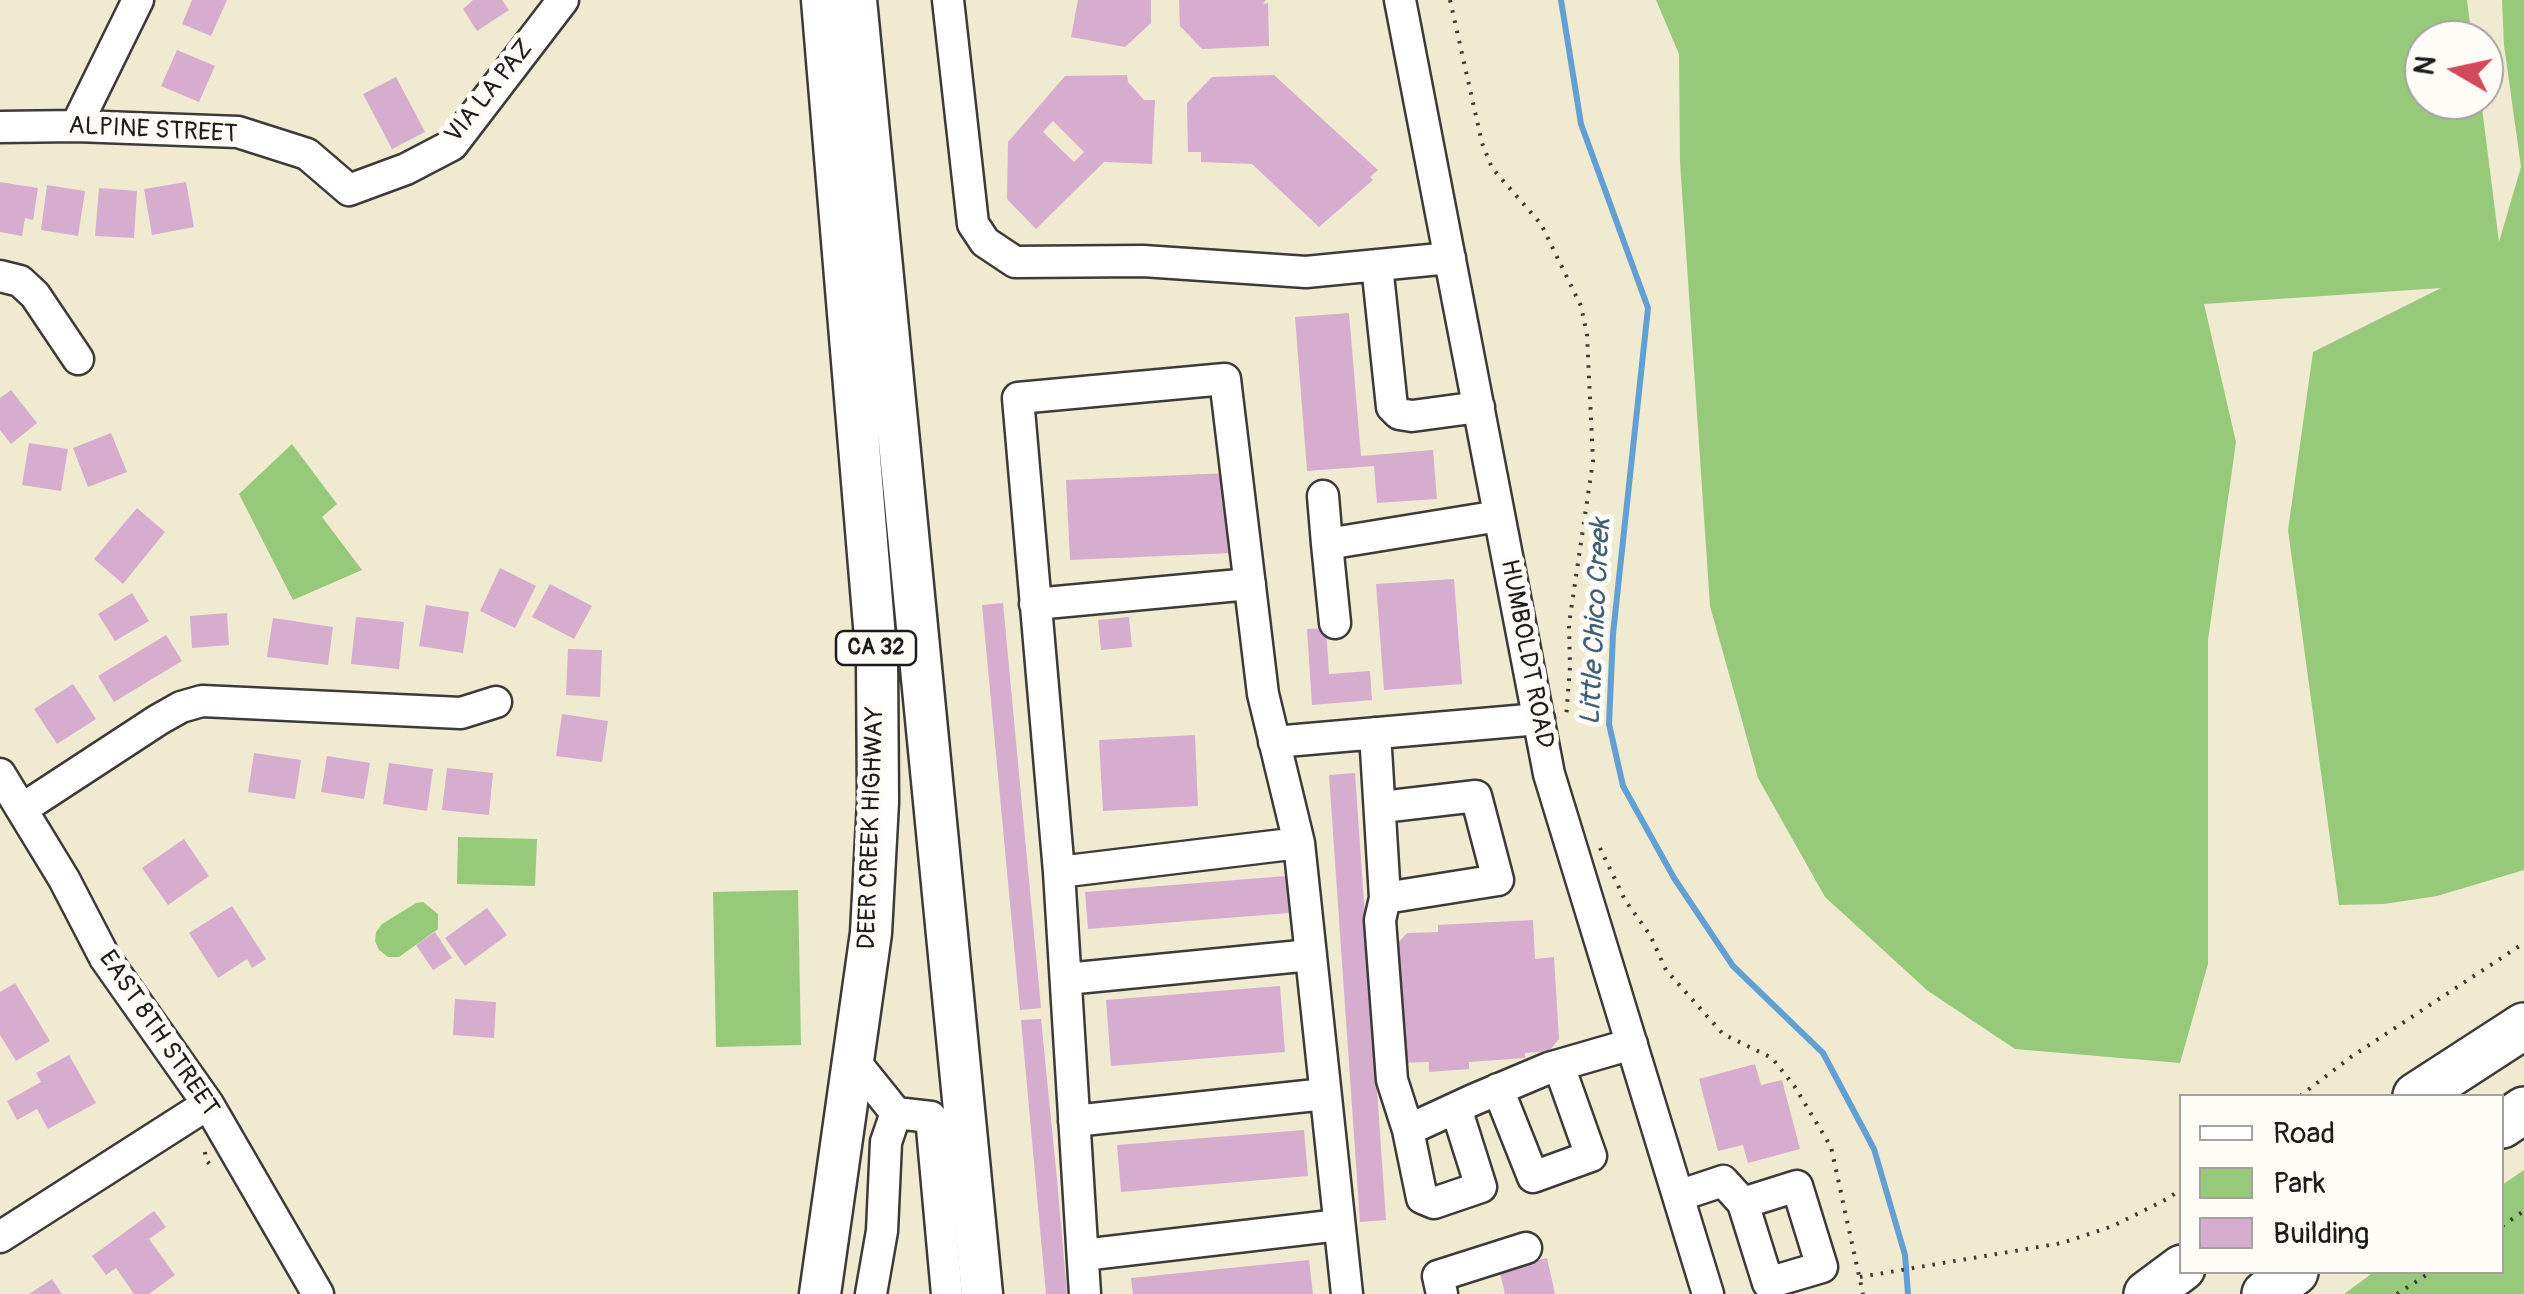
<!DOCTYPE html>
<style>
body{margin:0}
#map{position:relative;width:2524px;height:1294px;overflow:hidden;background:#f0ead1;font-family:Pangolin,sans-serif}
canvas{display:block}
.legend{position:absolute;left:2179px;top:1094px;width:325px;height:180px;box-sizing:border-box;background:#fdfcf7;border:2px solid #a3a29f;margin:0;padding:12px 18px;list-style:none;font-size:30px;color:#1c1c1c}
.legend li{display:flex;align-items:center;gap:20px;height:50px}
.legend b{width:50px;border:2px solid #a3a29f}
.north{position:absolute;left:2404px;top:20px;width:100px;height:100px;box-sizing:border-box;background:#fdfcf7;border:2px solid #a3a29f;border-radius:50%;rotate:279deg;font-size:28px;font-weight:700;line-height:40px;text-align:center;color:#1c1c1c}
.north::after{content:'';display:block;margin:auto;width:35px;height:45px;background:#d1495b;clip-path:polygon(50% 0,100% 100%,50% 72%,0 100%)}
</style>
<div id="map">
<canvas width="2524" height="1294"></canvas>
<ul class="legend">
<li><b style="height:12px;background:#fff"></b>Road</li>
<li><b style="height:28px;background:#97c97a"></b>Park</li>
<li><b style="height:28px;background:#d6adcf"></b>Building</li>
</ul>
<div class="north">N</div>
</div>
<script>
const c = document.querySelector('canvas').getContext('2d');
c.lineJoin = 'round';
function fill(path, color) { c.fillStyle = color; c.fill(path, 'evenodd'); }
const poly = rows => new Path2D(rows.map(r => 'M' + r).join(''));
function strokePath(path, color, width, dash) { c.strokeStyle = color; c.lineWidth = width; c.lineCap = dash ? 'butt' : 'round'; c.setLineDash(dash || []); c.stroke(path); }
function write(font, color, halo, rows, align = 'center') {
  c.font = font + ' Pangolin,sans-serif'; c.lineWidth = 10; c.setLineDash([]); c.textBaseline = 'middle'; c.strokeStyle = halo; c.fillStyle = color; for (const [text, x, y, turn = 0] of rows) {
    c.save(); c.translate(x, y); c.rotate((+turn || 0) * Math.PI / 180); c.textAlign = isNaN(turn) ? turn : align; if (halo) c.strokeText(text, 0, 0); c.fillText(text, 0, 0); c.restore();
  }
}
fill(poly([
 [1656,0,2467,0,2472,40,2424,40,2424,100,2481,100,2499,242,2521,167,2504,45,2502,0,2524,0,2524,870,2437,896,2384,904,2339,905,2288,530,2313,352,2441,288,2204,304,2236,442,2208,640,2208,964,2180,1063,2015,1049,1928,991,1825,897,1758,778,1710,606,1680,162,1679,54],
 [292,444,337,504,322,517,362,570,293,600,239,494],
 [458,837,537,839,535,886,457,884],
 [798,890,801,1045,716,1047,713,892],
 [423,902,438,914,438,929,399,957,388,957,379,950,375,941,376,932,382,924,416,903],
 [2524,1170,2524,1294,2344,1294,2374,1272,2502,1272,2502,1185]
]), '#97c97a');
strokePath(poly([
 [1561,0,1581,124,1648,308,1613,634,1609,724,1623,786,1674,878,1733,966,1823,1053,1874,1149,1905,1255,1908,1294]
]), '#62a0d4', 6);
fill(poly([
 [192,0,227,0,211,36,182,24],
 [473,0,502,0,509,10,477,31,463,9],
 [1078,0,1151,0,1151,23,1125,47,1071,37],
 [1179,0,1266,0,1263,4,1268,3,1269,46,1202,49,1180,26],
 [177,50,215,66,199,102,161,86],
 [1127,75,1128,82,1144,100,1155,100,1152,164,1104,162,1036,229,1007,199,1008,142,1065,76],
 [1053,121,1084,152,1074,162,1043,132],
 [1274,75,1378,170,1370,177,1373,180,1319,227,1252,164,1201,162,1201,152,1188,152,1187,103,1212,77],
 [396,77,425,132,392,149,363,94],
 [0,182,38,188,33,220,25,218,22,236,0,232],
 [186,182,194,227,152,235,144,189],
 [47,185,85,191,78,236,41,230],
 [99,188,137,191,134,238,95,236],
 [1349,313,1361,456,1433,450,1437,499,1377,503,1374,466,1307,471,1295,317],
 [11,390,37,423,11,444,0,430,0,398],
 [111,433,127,472,88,487,73,448],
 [29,443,68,449,61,491,22,485],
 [1229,473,1232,553,1070,560,1066,480],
 [137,508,165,532,123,584,94,559],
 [500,568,536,586,515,628,480,611],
 [1454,579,1462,684,1384,690,1376,584],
 [550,584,592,606,574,639,532,617],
 [132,593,149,621,115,641,98,614],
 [1003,603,1041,1008,1020,1010,982,605],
 [426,605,469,612,463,653,419,646],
 [227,613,229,645,192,648,190,616],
 [356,617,404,622,399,669,351,664],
 [1129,617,1132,647,1101,650,1098,620],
 [273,618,333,627,328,665,267,657],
 [1326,628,1329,674,1370,671,1372,700,1312,705,1307,629],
 [166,635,182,661,114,702,98,676],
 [568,649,602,650,600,697,566,695],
 [73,684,96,719,57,744,34,709],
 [562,714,608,721,602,762,556,756],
 [1195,735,1198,806,1103,811,1099,740],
 [254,753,301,760,295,799,248,792],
 [327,756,370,763,364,799,321,792],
 [389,763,433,769,427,811,383,804],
 [447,768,493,773,489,815,442,810],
 [1355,773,1386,1220,1360,1222,1329,775],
 [184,839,209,876,168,905,142,868],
 [1286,876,1289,913,1088,929,1085,892],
 [232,906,266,959,252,968,247,959,218,978,189,933],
 [487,908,507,935,465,966,445,938],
 [1533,920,1535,959,1554,957,1559,1039,1549,1051,1525,1053,1525,1058,1469,1062,1469,1069,1429,1072,1429,1062,1403,1063,1396,945,1407,933,1438,932,1438,925],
 [435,932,452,958,433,970,416,945],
 [15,983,50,1041,16,1061,0,1035,0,992],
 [1280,986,1285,1052,1111,1066,1106,1000],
 [455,999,496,1002,494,1038,453,1035],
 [1041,1019,1057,1179,1067,1294,1046,1294,1021,1020],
 [69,1055,96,1103,48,1129,37,1109,17,1120,7,1101,41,1082,36,1073],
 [1755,1064,1761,1085,1782,1080,1800,1149,1748,1163,1743,1145,1718,1151,1699,1079],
 [1304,1130,1308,1176,1121,1192,1117,1145],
 [154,1211,166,1227,149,1239,175,1275,149,1294,134,1294,116,1268,106,1275,92,1256],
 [1547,1258,1555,1294,1505,1294,1499,1269],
 [1309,1260,1313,1294,1133,1294,1131,1278],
 [52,1279,62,1294,29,1294]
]), '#d6adcf');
const minor = poly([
 [948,0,973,224,985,242,1015,262,1143,261,1306,272,1450,258],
 [1400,0,1549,774,1708,1294],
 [76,126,138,0],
 [0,127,76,126,238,132,307,154,349,190,406,169,452,145,563,0],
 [1377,265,1392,407,1399,414,1412,416,1479,407],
 [0,276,20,281,35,295,78,359],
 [1323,496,1327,544],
 [1035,604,1250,584],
 [1335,623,1327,544,1499,516],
 [1375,733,1385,898],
 [1274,742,1539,719],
 [0,774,64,879,105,958,208,1104,318,1294],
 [1382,807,1476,796,1498,880,1385,898,1380,920,1392,1080,1408,1130],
 [22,809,158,720,181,707,202,701,461,713,496,702],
 [1059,872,1018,398,1225,379,1263,694,1299,843],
 [1066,979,1311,955],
 [855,1062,896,1113,931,1117,947,1294],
 [1498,1089,1533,1177,1591,1156,1559,1066],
 [1456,1108,1481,1187,1434,1203,1422,1198,1408,1130,1473,1100,1549,1068,1632,1044],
 [1074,1121,1325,1094],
 [1678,1196,1723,1181,1743,1203,1797,1186,1822,1267,1768,1283,1743,1203],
 [0,1237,208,1104],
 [1083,1255,1339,1225],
 [871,1294,882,1231,886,1142,896,1113],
 [1085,1294,1059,872,1299,843,1347,1294],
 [1442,1294,1438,1276,1526,1248]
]);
const major = poly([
 [856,0,982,1294],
 [820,1294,871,933,878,802,877,662,822,0]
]);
const highway = poly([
 [2416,1096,2524,1026],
 [2502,1125,2524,1110],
 [2147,1294,2182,1268],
 [2265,1294,2295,1272]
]);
strokePath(minor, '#3c3b37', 35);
strokePath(major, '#3c3b37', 45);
strokePath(highway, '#3c3b37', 50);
strokePath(poly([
 [1450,0,1482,143,1492,168,1541,224,1581,306,1587,335,1593,461,1569,624,1570,667,1566,719],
 [1600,848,1625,900,1650,935,1666,970,1723,1034,1772,1058,1795,1087,1831,1147,1863,1294],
 [2300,1096,2351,1057,2524,943],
 [205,1152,206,1160,214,1169],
 [2502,1226,2524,1211],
 [1860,1277,2062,1243,2113,1226,2169,1198,2182,1188],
 [2397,1294,2431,1272]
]), '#3c3b37', 4, [2.5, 8]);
strokePath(minor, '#fff', 30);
strokePath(major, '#fff', 40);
strokePath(highway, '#fff', 45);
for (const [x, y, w] of [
 [876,648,80]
]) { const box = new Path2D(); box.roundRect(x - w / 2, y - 17, w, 34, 8); c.fillStyle = '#fdfcf7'; c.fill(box); strokePath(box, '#1c1c1c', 2.5); }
write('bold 22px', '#1c1c1c', null, [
 ["CA 32",876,648]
]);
write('25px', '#1c1c1c', '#fdfcf7', [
 ["VIA LA PAZ",490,92,-51],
 ["ALPINE STREET",153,131,3],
 ["HUMBOLDT ROAD",1526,654,79],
 ["DEER CREEK HIGHWAY",872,828,-88],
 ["EAST 8TH STREET",158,1034,56]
]);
write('italic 28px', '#3f5e78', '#fdfcf7', [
 ["Little Chico Creek",1597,622,-87]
]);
</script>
